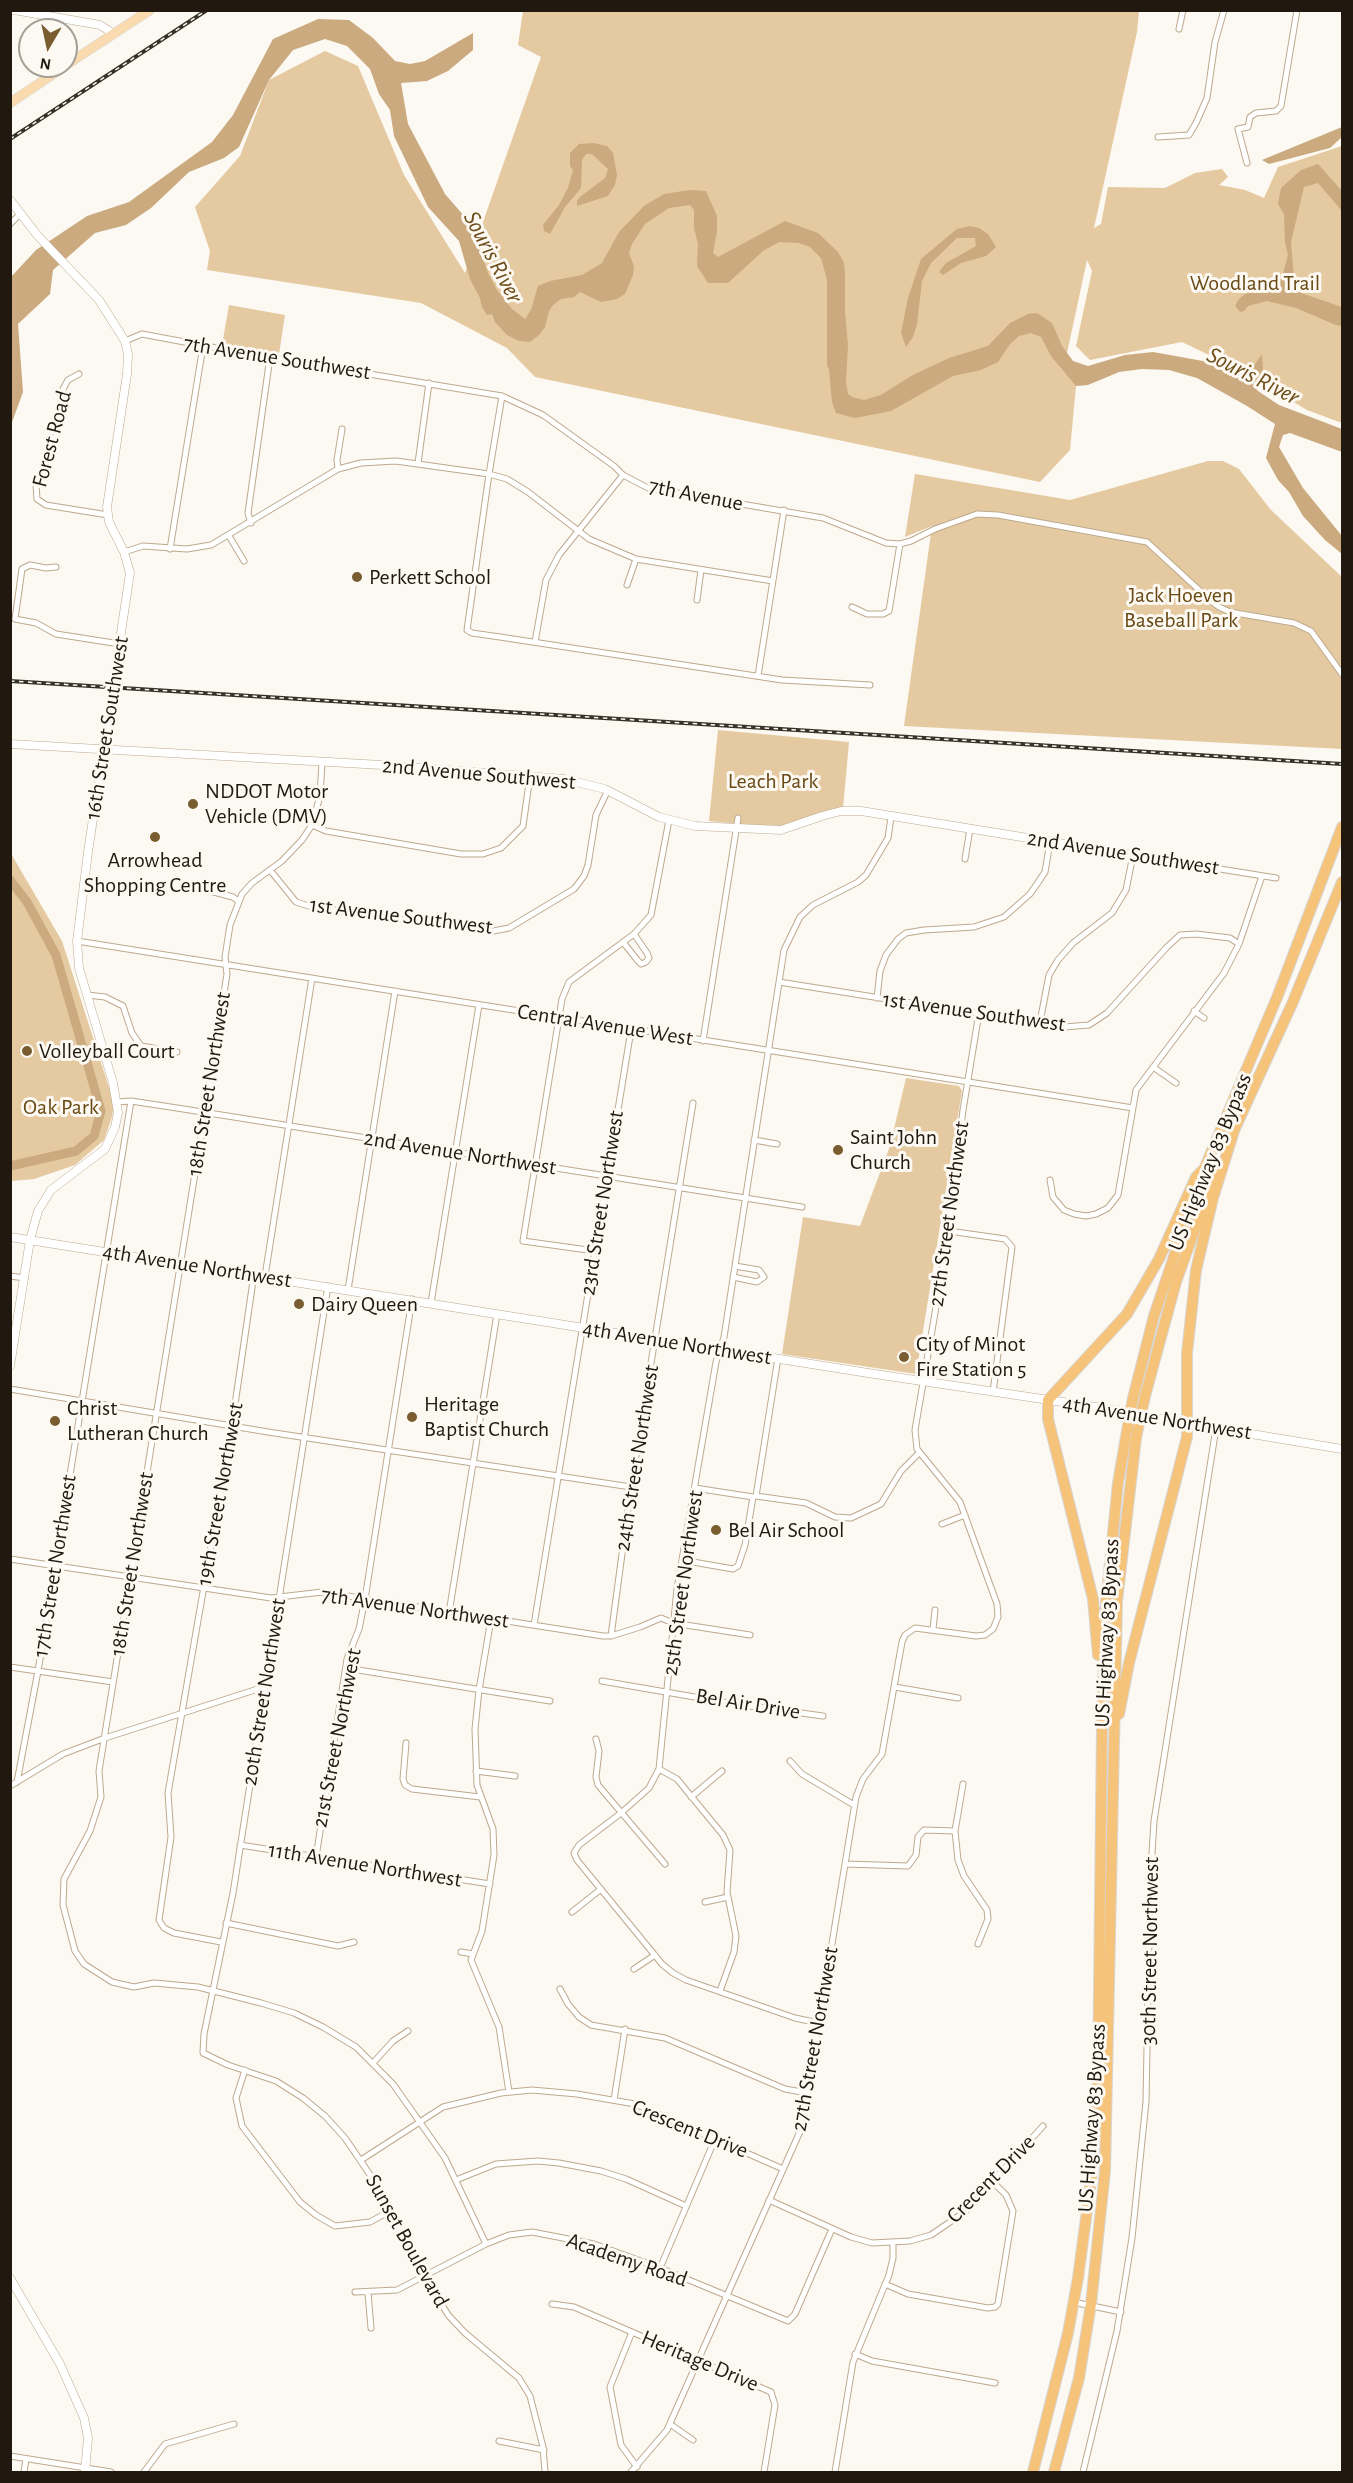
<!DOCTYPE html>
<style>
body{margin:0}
#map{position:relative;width:1353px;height:2483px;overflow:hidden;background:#fcf8f2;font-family:"Alegreya Sans",sans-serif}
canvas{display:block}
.frame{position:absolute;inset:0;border:12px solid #21190f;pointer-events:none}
.north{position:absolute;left:18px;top:18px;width:60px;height:60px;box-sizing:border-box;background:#fcf8f2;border:2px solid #a49f97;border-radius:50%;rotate:189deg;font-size:16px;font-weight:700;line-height:24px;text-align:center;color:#21190f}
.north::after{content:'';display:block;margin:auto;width:21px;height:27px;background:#795c30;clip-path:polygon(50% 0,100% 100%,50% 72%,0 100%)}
</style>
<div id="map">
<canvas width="1353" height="2483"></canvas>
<div class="frame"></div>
<div class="north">N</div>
</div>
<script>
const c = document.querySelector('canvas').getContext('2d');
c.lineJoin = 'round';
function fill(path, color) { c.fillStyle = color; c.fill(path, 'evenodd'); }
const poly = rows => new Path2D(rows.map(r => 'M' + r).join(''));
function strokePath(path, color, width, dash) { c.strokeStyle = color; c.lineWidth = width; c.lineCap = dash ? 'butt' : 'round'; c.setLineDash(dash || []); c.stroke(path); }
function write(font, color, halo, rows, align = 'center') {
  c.font = font + ' "Alegreya Sans",sans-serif'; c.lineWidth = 6; c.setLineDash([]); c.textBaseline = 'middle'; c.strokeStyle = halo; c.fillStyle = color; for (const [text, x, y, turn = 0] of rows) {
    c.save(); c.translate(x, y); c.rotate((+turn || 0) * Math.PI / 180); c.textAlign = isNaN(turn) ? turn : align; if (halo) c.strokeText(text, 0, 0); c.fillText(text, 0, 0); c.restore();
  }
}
fill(poly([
 [523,11,1139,11,1137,32,1094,228,1101,224,1108,187,1165,188,1195,173,1222,169,1228,177,1219,185,1245,190,1264,198,1278,167,1342,146,1342,423,1307,410,1234,367,1182,342,1090,360,1076,346,1092,271,1087,260,1067,353,1076,386,1070,450,1040,482,535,377,507,348,421,303,207,270,210,251,195,207,240,156,269,80,325,51,358,66,404,175,465,273,541,57,518,45],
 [229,305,285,315,279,354,222,345],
 [1208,461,1223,461,1239,469,1271,510,1342,577,1342,749,904,726,932,526,905,537,915,474,1070,500],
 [718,730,849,742,843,808,781,828,709,821],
 [10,852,62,941,114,1103,112,1117,104,1140,75,1165,34,1179,11,1181],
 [906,1078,959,1086,962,1091,916,1374,782,1354,803,1217,860,1226,890,1146]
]), '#e5c9a1');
fill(poly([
 [318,19,349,20,373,38,395,61,410,64,425,61,473,33,473,50,448,71,427,81,401,83,408,124,445,194,471,224,488,273,497,290,512,309,525,319,531,310,538,286,550,281,582,275,602,263,619,232,644,206,664,194,690,190,706,191,717,216,717,231,713,253,718,257,785,221,818,233,838,252,844,263,845,274,845,311,848,346,846,381,848,394,852,397,864,400,881,395,911,376,949,358,988,346,1010,323,1028,314,1037,313,1052,323,1062,346,1073,361,1088,366,1125,355,1153,352,1203,361,1239,378,1244,369,1249,370,1253,367,1262,354,1263,370,1255,387,1258,391,1279,405,1342,429,1342,452,1290,433,1283,435,1279,447,1303,488,1342,536,1342,554,1325,540,1303,516,1289,492,1278,480,1266,458,1275,424,1247,406,1197,378,1169,370,1142,369,1119,372,1088,385,1076,386,1051,356,1041,337,1031,333,1019,336,1010,344,998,362,981,370,953,376,891,411,855,418,836,413,832,402,829,369,827,366,827,280,821,258,810,247,799,243,779,242,763,251,728,283,708,283,697,266,698,244,694,228,694,210,690,205,669,208,645,224,632,244,629,253,634,266,633,275,625,294,617,299,601,302,580,292,574,297,561,299,553,305,549,311,545,327,539,335,530,342,519,341,507,335,495,322,492,314,487,315,482,307,480,298,470,279,459,241,428,207,394,136,390,110,379,94,370,69,347,46,325,39,293,50,269,80,239,147,224,158,189,172,151,208,126,225,95,233,53,270,50,294,18,324,23,392,11,425,11,277,36,250,87,216,129,202,212,142,233,115,273,39],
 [1342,127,1342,137,1330,148,1269,164,1262,160],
 [593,143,607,146,613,153,617,175,615,185,608,196,577,206,577,201,580,197,605,178,608,169,592,154,586,154,582,160,581,188,565,207,550,234,544,231,543,225,559,205,568,188,573,170,570,166,570,153,579,144],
 [1318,164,1342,191,1342,211,1318,183,1304,187,1291,242,1295,291,1342,307,1342,326,1336,325,1296,308,1267,301,1248,306,1244,311,1240,312,1235,306,1239,299,1245,294,1278,285,1284,270,1288,255,1285,242,1284,214,1278,204,1281,188,1301,170],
 [970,226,979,228,988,234,996,247,986,256,961,263,943,275,939,272,946,263,976,246,975,238,957,238,931,263,922,281,917,324,913,337,906,347,901,333,908,298,921,259,957,229]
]), '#caaa7e');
strokePath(poly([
 [10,880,27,902,56,955,101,1111,94,1136,76,1151,10,1166]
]), '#caaa7e', 9);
const street = poly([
 [1179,29,1183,10],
 [1158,137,1189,135,1196,123,1207,98,1215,42,1224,10],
 [1247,163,1238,129,1248,127,1250,117,1256,113,1276,111,1281,106,1297,10],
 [10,224,20,214],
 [125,341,142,334,243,353,502,396,543,415,614,466,623,475,648,488,823,518,886,543,900,544,911,541,935,529,977,514,998,515,1147,542,1211,601,1219,607,1230,612,1294,623,1311,631,1342,674],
 [79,374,68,380,62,391,57,433,36,485,37,499,46,505,108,515],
 [502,396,489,474,467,630,472,633,500,637,782,680,870,685],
 [418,463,429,383],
 [338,469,337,460,342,429],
 [251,523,248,513,270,357],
 [229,536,244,561],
 [170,549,203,346],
 [124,552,143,546,187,549,211,545,338,469,361,463,396,461,489,474,507,479,528,492,589,539,636,559,773,581],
 [56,567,46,568,30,565,22,569,15,619,36,623,56,634,120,644],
 [627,585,636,559],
 [697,600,701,570],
 [852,607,867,614,883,614,889,611,900,544],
 [535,642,546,580,559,555,623,475],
 [758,676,784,510],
 [322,762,320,796,312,825,302,840,282,861,252,883,242,894,230,925,225,957,227,974,99,1771,101,1797,90,1831,64,1879,63,1905,75,1951,84,1964,112,1982,134,1987,154,1983,198,1987,261,2003,294,2013,323,2027,356,2047,393,2084,445,2158,486,2244],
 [312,825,326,831,461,854,483,854,501,848,523,826,530,776],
 [965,859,970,829],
 [270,870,296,902,312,907,472,929,493,931,509,928,574,889,584,876,588,865,596,815,608,790],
 [198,888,233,897,238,901],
 [77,941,1133,1108],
 [623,942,638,961,641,964,646,962,649,958,647,953,634,934],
 [779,982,1064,1027,1089,1025,1107,1013,1167,947,1180,935,1196,934,1230,938,1239,944],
 [87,995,105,997,123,1006,132,1033,141,1046,177,1052],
 [877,998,880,971,886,955,898,939,906,933,924,930,974,927,1004,917,1030,894,1037,884,1045,872,1050,842],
 [1194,1011,1204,1018],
 [1040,1022,1049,975,1058,960,1073,943,1112,913,1126,890,1133,855,1276,878],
 [703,1041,738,818],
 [1153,1067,1176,1083],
 [117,1102,131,1101,177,1108,802,1207],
 [754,1140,777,1144],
 [1050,1180,1053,1197,1064,1210,1074,1214,1086,1216,1096,1214,1108,1208,1118,1195,1136,1090,1224,973,1239,944,1262,876],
 [949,1231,1005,1239,1012,1247,993,1392],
 [595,1251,523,1241,562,999,569,982,634,934,651,915,669,820],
 [10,1276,25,1278],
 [265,1276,312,978],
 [733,1277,757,1282,764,1277,759,1270,735,1266],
 [328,1286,233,1893,204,2034,203,2053,228,2065,276,2081,303,2098,325,2116,345,2138,377,2185,423,2276,449,2316,465,2333,519,2378,530,2396,543,2447,545,2472],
 [348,1290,395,991],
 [431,1303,479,1005],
 [10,1389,268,1432,631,1487],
 [695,1488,753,1497],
 [756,1496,806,1503,835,1517,851,1518,881,1504,901,1471,919,1453],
 [942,1524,965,1515],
 [683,1555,693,1562,733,1569,738,1566,745,1545,753,1497,756,1496,778,1358],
 [10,1559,271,1598,322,1592,603,1636,611,1636,640,1627,661,1618,673,1623,750,1635],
 [449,1613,497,1314],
 [491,1619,479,1690,475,1729,477,1785,493,1829,494,1855,482,1931,471,1960,499,2027,509,2092],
 [534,1625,631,1030],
 [933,1629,935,1610],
 [611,1636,631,1487,693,1103],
 [10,1667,113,1682],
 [346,1668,550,1701],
 [602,1681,735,1704,823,1716],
 [895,1687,958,1698],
 [596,1739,599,1751,596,1777,598,1785,665,1864],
 [406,1743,403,1779,405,1785,412,1789,480,1797],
 [790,1761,802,1774,854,1805],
 [659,1769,677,1779,723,1835,730,1850,727,1892,736,1936,734,1952,720,1991],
 [476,1771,515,1776],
 [17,1782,38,1671,131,1101],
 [10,1786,63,1754,105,1738,264,1687],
 [691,1797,722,1771],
 [955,1831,958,1860,964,1876,987,1910,988,1919,978,1944],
 [240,1845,490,1884],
 [316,1857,347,1659,359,1629,365,1599,412,1299],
 [845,1864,908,1866,916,1855,918,1837,924,1830,955,1831,963,1784],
 [705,1902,728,1897],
 [572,1912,601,1889],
 [226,1923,338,1946,354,1942],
 [221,1942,174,1933,164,1928,159,1920,171,1837,168,1793,232,1425,254,1274],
 [461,1952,473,1954],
 [634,1969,655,1955],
 [560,1989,568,2004,579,2017,591,2025,665,2038,785,2089,808,2093],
 [819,2023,795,2018,686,1980,673,1973,662,1964,577,1860,574,1853,579,1845,621,1813,649,1788,659,1769,677,1589,716,1362,724,1337,784,950,800,917,813,905,858,882,866,875,888,838,891,817],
 [373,2063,393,2041,408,2031],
 [245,2070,236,2098,242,2126,300,2202,316,2215,335,2226,370,2222,390,2211],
 [614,2100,625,2029],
 [361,2160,443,2107,501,2093,532,2090,577,2094,635,2104,783,2169],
 [456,2180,496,2164,538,2161,559,2163,601,2171,626,2179,686,2206],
 [769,2200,851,2237,872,2243,910,2241,931,2235,966,2211,1043,2126],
 [660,2268,715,2139],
 [885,2284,908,2294,988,2308,995,2307,998,2304,1013,2211,1006,2195,993,2182],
 [355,2292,397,2290,486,2244,509,2235,532,2232,594,2244,660,2268,788,2321,795,2314,832,2229],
 [368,2293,371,2328],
 [1073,2302,1121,2312],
 [552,2304,574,2307,771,2392,775,2405,764,2472],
 [632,2332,610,2387,621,2445,637,2467],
 [855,2354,872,2361,995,2383],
 [670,2424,693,2440],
 [499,2441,544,2450],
 [10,2456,111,2472],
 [24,2472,26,2459],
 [144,2472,165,2444,234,2424],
 [631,2472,667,2430,802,2127,856,1797,863,1779,882,1754,902,1642,905,1635,915,1628,976,1636,985,1635,993,1629,998,1617,997,1604,960,1502,917,1449,915,1430,949,1231,963,1110,979,1013],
 [835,2472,853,2362,889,2275,893,2258,893,2242],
 [1083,2472,1117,2331,1132,2238,1146,2102,1150,1886,1154,1821,1216,1428]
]);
const secondary = poly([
 [14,10,100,25,114,34],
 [10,200,38,236,99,300,125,341,128,354,127,374,107,507,109,522,124,552,130,573,88,852,77,941,79,968,113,1083,118,1113,115,1127,105,1149,51,1190,38,1211,30,1240,10,1366],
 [10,744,382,765,564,779,605,789,659,817,695,826,781,830,822,816,841,811,861,811,1133,855],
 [10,1237,868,1373,1123,1411,1149,1417,1342,1449],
 [10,2278,60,2364,84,2418,88,2438,85,2472]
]);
const primary = poly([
 [66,65,150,10],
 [10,103,65,66]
]);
const highway = poly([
 [1231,1137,1292,1004,1342,882],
 [1202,1174,1278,995,1342,827],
 [1145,1396,1176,1282,1214,1176],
 [1133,1398,1154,1316,1192,1203],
 [1098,1655,1093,1599,1048,1419,1048,1400,1127,1314,1159,1259,1196,1177,1204,1169],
 [1119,1714,1129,1663,1187,1437,1187,1353,1196,1270,1213,1198,1234,1131],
 [1033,2472,1068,2333,1078,2278,1092,2173,1098,2079,1102,1727,1106,1603,1118,1483,1127,1431],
 [1054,2472,1079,2378,1091,2304,1105,2171,1117,1601,1136,1438]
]);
strokePath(street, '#bda98d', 7);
strokePath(secondary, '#bda98d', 9);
strokePath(primary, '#d7d6d4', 10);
strokePath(highway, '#d7d6d4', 12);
strokePath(street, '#fff', 5);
strokePath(secondary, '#fff', 8);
strokePath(primary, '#fadbaf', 9);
strokePath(highway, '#f6c37a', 10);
const rail = poly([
 [10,139,207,10],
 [10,681,1342,764]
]);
strokePath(rail, '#383127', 4);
strokePath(rail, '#fcf8f2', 1.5, [4.5]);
const highwayBridge = poly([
 [1127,1431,1133,1398],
 [1136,1438,1145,1396]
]);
strokePath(highwayBridge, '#d7d6d4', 12, []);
strokePath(highwayBridge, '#f6c37a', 10);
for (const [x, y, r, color] of [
 [357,577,6,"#795c30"],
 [193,804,6,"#795c30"],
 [155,837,6,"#795c30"],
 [27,1051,6,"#795c30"],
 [838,1150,6,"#795c30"],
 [299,1304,6,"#795c30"],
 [904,1357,6,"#795c30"],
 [412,1417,6,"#795c30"],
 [55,1421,6,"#795c30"],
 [716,1530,6,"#795c30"]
]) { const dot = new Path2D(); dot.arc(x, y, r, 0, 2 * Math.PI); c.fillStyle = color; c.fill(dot); strokePath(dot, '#fcf8f2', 2); }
write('22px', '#694914', '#fcf8f2', [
 ["Woodland Trail",1255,283],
 ["Jack Hoeven",1181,595],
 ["Baseball Park",1181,620],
 ["Leach Park",773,781],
 ["Oak Park",61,1107]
]);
write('22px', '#21190f', '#fcf8f2', [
 ["7th Avenue Southwest",277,358,9],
 ["Forest Road",52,439,-75],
 ["7th Avenue",696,495,11],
 ["16th Street Southwest",107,728,-81],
 ["2nd Avenue Southwest",479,774,5],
 ["2nd Avenue Southwest",1123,853,9],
 ["1st Avenue Southwest",401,916,7],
 ["1st Avenue Southwest",974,1012,8],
 ["Central Avenue West",605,1025,9],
 ["18th Street Northwest",209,1084,-81],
 ["2nd Avenue Northwest",460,1153,9],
 ["US Highway 83 Bypass",1210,1162,-68],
 ["23rd Street Northwest",602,1203,-81],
 ["27th Street Northwest",949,1214,-82],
 ["4th Avenue Northwest",197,1266,9],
 ["4th Avenue Northwest",677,1343,9],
 ["4th Avenue Northwest",1157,1418,9],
 ["24th Street Northwest",637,1458,-81],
 ["19th Street Northwest",220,1494,-80],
 ["18th Street Northwest",132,1564,-81],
 ["17th Street Northwest",55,1566,-81],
 ["25th Street Northwest",683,1583,-82],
 ["7th Avenue Northwest",415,1608,8],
 ["US Highway 83 Bypass",1107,1633,-87],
 ["20th Street Northwest",264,1692,-81],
 ["Bel Air Drive",748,1704,9],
 ["21st Street Northwest",337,1738,-79],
 ["11th Avenue Northwest",365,1865,9],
 ["30th Street Northwest",1150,1951,-89],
 ["27th Street Northwest",815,2039,-80],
 ["US Highway 83 Bypass",1092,2118,-86],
 ["Crescent Drive",690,2129,22],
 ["Crecent Drive",991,2179,-45],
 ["Sunset Boulevard",407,2241,61],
 ["Academy Road",627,2260,19],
 ["Heritage Drive",700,2361,23]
]);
write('22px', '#21190f', '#fcf8f2', [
 ["Perkett School",369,577],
 ["NDDOT Motor",205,791],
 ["Vehicle (DMV)",205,816],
 ["Arrowhead",155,860,"center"],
 ["Shopping Centre",155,885,"center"],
 ["Volleyball Court",39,1051],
 ["Saint John",850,1137],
 ["Church",850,1162],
 ["Dairy Queen",311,1304],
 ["City of Minot",916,1344],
 ["Fire Station 5",916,1369],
 ["Heritage",424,1404],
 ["Baptist Church",424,1429],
 ["Christ",67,1408],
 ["Lutheran Church",67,1433],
 ["Bel Air School",728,1530]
], 'left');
write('italic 24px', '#6d4d19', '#fcf8f2', [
 ["Souris River",493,257,62],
 ["Souris River",1253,376,27]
]);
</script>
